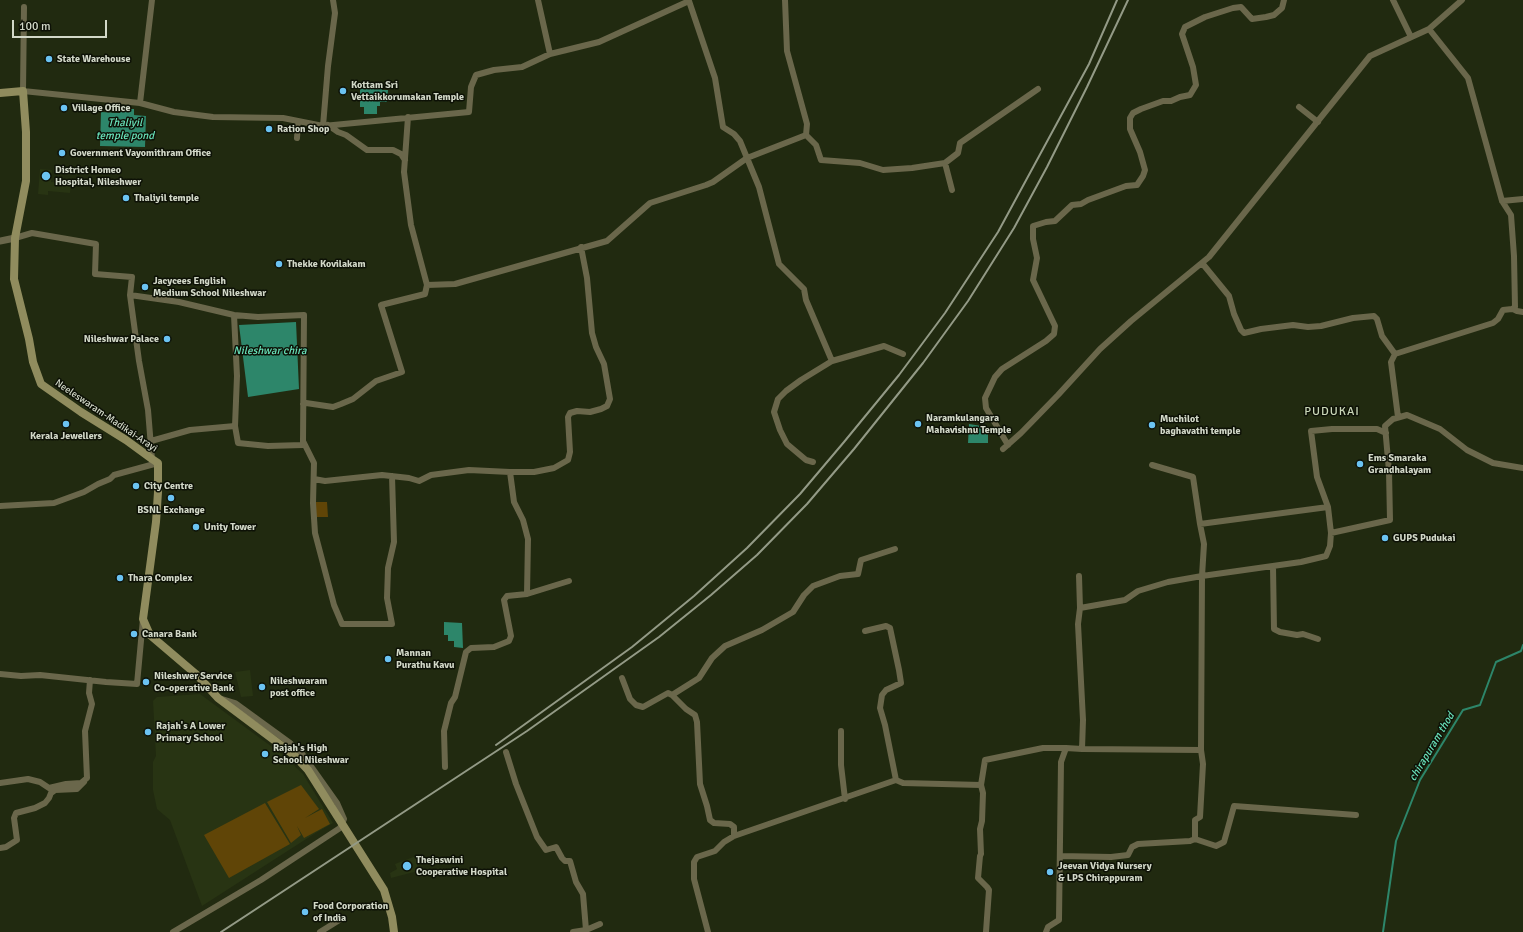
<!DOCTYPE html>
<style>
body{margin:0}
#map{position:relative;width:1523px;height:932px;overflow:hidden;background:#212a10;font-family:Signika,sans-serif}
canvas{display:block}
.scale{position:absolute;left:12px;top:20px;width:95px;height:18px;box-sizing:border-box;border:2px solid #d2d8c8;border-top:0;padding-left:5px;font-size:12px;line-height:14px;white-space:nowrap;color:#d2d8c8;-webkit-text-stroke:3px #0d1106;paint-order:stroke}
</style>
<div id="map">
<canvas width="1523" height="932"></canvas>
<div class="scale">100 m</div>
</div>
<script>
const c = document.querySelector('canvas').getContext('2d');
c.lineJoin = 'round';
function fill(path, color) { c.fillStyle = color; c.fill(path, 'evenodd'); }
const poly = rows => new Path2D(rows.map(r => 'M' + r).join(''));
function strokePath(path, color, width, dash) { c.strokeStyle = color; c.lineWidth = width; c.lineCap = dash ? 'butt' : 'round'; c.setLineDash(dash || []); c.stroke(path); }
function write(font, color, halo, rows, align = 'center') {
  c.font = font + ' Signika,sans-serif'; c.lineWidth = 3; c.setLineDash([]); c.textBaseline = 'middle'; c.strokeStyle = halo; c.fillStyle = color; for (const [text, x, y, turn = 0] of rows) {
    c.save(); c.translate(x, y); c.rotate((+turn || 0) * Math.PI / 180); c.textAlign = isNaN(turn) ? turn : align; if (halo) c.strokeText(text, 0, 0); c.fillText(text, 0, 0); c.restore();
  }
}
fill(poly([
 [40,169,52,170,51,182,71,184,70,193,48,191,48,195,38,194],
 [250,670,253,696,241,697,235,672],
 [200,694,283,755,303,774,333,823,314,834,202,906,170,820,157,809,153,790,153,762,156,756,153,701,157,697],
 [416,856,418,871,391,878,390,873,397,869,395,864]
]), '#283413');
fill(poly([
 [311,502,327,502,328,517,311,517],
 [301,785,319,809,305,818,322,809,330,824,304,838,297,826,301,835,291,843,267,802],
 [265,803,290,844,229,878,204,835]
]), '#604507');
fill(poly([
 [365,84,380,84,380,88,382,88,382,90,388,90,387,102,380,102,380,106,377,106,377,114,364,114,364,107,360,107,360,87,364,87],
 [120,109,134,109,134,115,146,116,145,147,100,146,101,112,120,113],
 [296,322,299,389,248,397,239,325],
 [969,424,988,427,988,443,968,443],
 [444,622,462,623,463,648,454,647,454,641,448,641,448,635,444,635]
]), '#2d866a');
strokePath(poly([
 [1383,932,1396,841,1420,780,1463,710,1480,705,1496,662,1521,651,1523,645]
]), '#2d866a', 2);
strokePath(poly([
 [538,0,550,54],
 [785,0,787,51,807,124,806,135],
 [1393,0,1411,37],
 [24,7,23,91,140,103,174,112,213,117,283,118,323,126,469,112,471,87,476,75,494,70,522,67,550,54,599,42,689,1,715,78,723,127,734,134,740,141,759,187,779,264,804,289,806,300,832,361,884,346,903,354],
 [140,103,152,0],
 [1299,107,1318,122],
 [328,125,338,132,346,135,367,150,393,150,401,154,405,160],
 [323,126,328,66,335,13,333,0],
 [297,138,298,121],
 [945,163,952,190],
 [1502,201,1523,199],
 [15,238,32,233,96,244,95,274,132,277,130,295,139,361,148,410,152,459],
 [1202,263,1229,296,1234,314,1241,330,1244,333,1261,329,1293,325,1308,327,1321,326,1353,318,1374,316,1377,319,1382,336,1395,354],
 [427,285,455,284,607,241,650,203,706,185,713,182,747,158,806,135,816,145,821,160,860,163,883,170,912,168,945,163,958,153,960,143,1038,89],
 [130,295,179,302,234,315,258,317,304,315,303,441,314,463,313,503,315,533,334,605,342,624,392,624,387,598,388,568,394,542,392,476],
 [1513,309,1517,311,1523,312],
 [234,315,237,376,235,426],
 [303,404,306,403,333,407,341,404,353,399,376,381,402,372,381,305,425,294,427,285,411,225,404,172,408,117],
 [1398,417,1391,362,1395,354,1493,323,1498,319,1503,310,1512,309,1515,307,1514,256,1511,215,1502,201,1468,78,1429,29],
 [151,441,190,430,235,426,238,443,268,446,303,445,303,441],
 [1008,445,986,408,985,398,995,377,1002,369,1046,341,1054,334,1055,326,1033,280,1037,258,1033,239,1033,226,1046,222,1055,221,1072,205,1081,204,1088,200,1126,186,1137,185,1143,176,1145,170,1140,152,1130,129,1130,118,1133,113,1141,109,1163,101,1171,101,1180,97,1190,95,1196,85,1193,67,1182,34,1185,27,1205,17,1233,8,1241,7,1252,19,1266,17,1274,15,1282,8,1284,0],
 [1003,449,1021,433,1058,395,1100,349,1131,321,1209,257,1370,56,1429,29,1462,0],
 [813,462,806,460,787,444,780,430,774,412,778,399,786,391,801,380,832,361],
 [1152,465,1193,477,1200,524,1328,507,1331,533],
 [510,472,534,472,554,468,568,460,570,452,568,417,570,413,577,411,590,412,601,409,607,406,610,399,604,364,596,347,592,333,587,278,581,247],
 [314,479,325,481,382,475,409,478,419,481,431,475,469,470,510,472,514,502,523,520,528,539,527,594,507,596,504,600,511,636,509,641,494,647,471,648,466,652,455,697,451,703,444,731,445,767],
 [0,506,54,503,84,492,98,484,110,479,114,475,158,463],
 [1328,507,1317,477,1311,431,1332,429,1377,429,1386,433],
 [1200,524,1204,544,1202,576,1201,750],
 [1273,567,1274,629,1280,632,1297,635,1303,634,1318,639],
 [1079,576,1080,608],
 [527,594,569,581],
 [865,631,886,626,890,628,899,670,901,683,886,690,882,695,880,708,885,725,896,780,903,783,981,785,983,793,982,821,980,829,981,854,980,856,978,878,987,887,989,890,986,932],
 [0,674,21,676,40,675,106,682,137,684,143,619],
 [622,678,630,699,636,705,643,707,668,693,672,695,686,709,695,715,697,722,700,784,707,806,710,820,714,823,730,824,734,827,734,836],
 [672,695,699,678,712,658,725,646,762,630,793,612,804,595,813,586,840,576,858,574,861,560,895,549],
 [841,731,841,765,845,799],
 [506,752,516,784,537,837,546,850,556,847,562,858,565,861,570,861,576,882,583,894,586,930],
 [0,783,28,779,40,782,49,788,66,784,81,783,87,778,85,731,92,704,89,693,90,680],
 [981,785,985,760,1043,748,1066,748],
 [1195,839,1216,846,1224,842,1234,806,1356,815],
 [0,848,6,847,17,840,14,818,16,813,35,808,45,803,49,798,51,793,55,790,77,789,84,782],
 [1060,856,1111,857,1128,855,1132,847,1138,844,1190,841,1195,839,1195,820,1200,817,1203,764,1201,750,1082,749],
 [173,932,261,880,340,828,344,819,337,803,303,755,290,743,235,703,222,699],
 [320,932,341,919],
 [573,932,586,930,600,924],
 [708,932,694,879,694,862,697,857,715,851,724,842,734,836,896,780],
 [1046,932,1048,927,1059,920,1061,762,1066,748,1082,749,1083,720,1078,624,1080,608,1125,600,1138,591,1168,582,1202,576,1301,562,1326,556,1330,546,1331,533,1390,520,1389,471,1385,426,1393,419,1407,415,1440,429,1467,450,1493,463,1523,468]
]), '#6a674b', 6);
strokePath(poly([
 [0,241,15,238]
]), '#6a674b', 7);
strokePath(poly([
 [0,93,23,91,26,132,26,181,15,238,14,279,29,339,33,362,41,384,81,412,126,440,152,459,158,463,158,492,156,522,143,619,150,635,197,675,218,698,294,755,308,770,384,890,392,917,394,932]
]), '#908c5e', 8);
strokePath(poly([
 [496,745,632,647,694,596,747,548,800,494,844,442,899,375,945,313,998,232,1089,64,1117,0],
 [221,932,527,731,659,637,711,595,757,555,807,504,854,449,923,363,968,301,1014,228,1047,167,1087,87,1128,0]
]), '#939a86', 2);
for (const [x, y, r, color] of [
 [49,59,4,"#6bc3f2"],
 [343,91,4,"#6bc3f2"],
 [64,108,4,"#6bc3f2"],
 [269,129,4,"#6bc3f2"],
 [62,153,4,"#6bc3f2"],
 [46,176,5,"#6bc3f2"],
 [126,198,4,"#6bc3f2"],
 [279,264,4,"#6bc3f2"],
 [145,287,4,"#6bc3f2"],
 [167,339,4,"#6bc3f2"],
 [66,424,4,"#6bc3f2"],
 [918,424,4,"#6bc3f2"],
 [1152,425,4,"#6bc3f2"],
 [1360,464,4,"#6bc3f2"],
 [136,486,4,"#6bc3f2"],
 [171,498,4,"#6bc3f2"],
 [196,527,4,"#6bc3f2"],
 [1385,538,4,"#6bc3f2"],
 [120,578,4,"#6bc3f2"],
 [134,634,4,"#6bc3f2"],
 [388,659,4,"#6bc3f2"],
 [146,682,4,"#6bc3f2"],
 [262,687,4,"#6bc3f2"],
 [148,732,4,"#6bc3f2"],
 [265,754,4,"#6bc3f2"],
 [407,866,5,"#6bc3f2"],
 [1050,872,4,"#6bc3f2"],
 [305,912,4,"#6bc3f2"]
]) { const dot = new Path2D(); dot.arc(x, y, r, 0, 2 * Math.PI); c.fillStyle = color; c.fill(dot); strokePath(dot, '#0d1106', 1.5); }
write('bold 10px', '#d2d8c8', '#0d1106', [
 ["State Warehouse",57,59],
 ["Kottam Sri",351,85],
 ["Vettaikkorumakan Temple",351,97],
 ["Village Office",72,108],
 ["Ration Shop",277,129],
 ["Government Vayomithram Office",70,153],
 ["District Homeo",55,170],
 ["Hospital, Nileshwer",55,182],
 ["Thaliyil temple",134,198],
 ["Thekke Kovilakam",287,264],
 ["Jacycees English",153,281],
 ["Medium School Nileshwar",153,293],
 ["Nileshwar Palace",159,339,"right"],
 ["Naramkulangara",926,418],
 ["Mahavishnu Temple",926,430],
 ["Muchilot",1160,419],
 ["baghavathi temple",1160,431],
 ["Kerala Jewellers",66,436,"center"],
 ["Ems Smaraka",1368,458],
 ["Grandhalayam",1368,470],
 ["City Centre",144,486],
 ["BSNL Exchange",171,510,"center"],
 ["Unity Tower",204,527],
 ["GUPS Pudukai",1393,538],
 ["Thara Complex",128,578],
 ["Canara Bank",142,634],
 ["Mannan",396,653],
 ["Purathu Kavu",396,665],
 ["Nileshwer Service",154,676],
 ["Co-operative Bank",154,688],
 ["Nileshwaram",270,681],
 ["post office",270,693],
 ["Rajah's A Lower",156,726],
 ["Primary School",156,738],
 ["Rajah's High",273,748],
 ["School Nileshwar",273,760],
 ["Thejaswini",416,860],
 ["Cooperative Hospital",416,872],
 ["Jeevan Vidya Nursery",1058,866],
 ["& LPS Chirappuram",1058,878],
 ["Food Corporation",313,906],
 ["of India",313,918]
], 'left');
write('10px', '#d2d8c8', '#0d1106', [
 ["Neeleswaram-Madikai-Arayi",106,416,34]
]);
write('italic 11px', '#69e2ba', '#0d1106', [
 ["Thaliyil",125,123],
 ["temple pond",125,136],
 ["Nileshwar chira",270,351],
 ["chirapuram thod",1432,747,-59]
]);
c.letterSpacing = '1px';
write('12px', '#c9d6b7', '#0d1106', [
 ["PUDUKAI",1332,412]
]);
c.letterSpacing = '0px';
</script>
